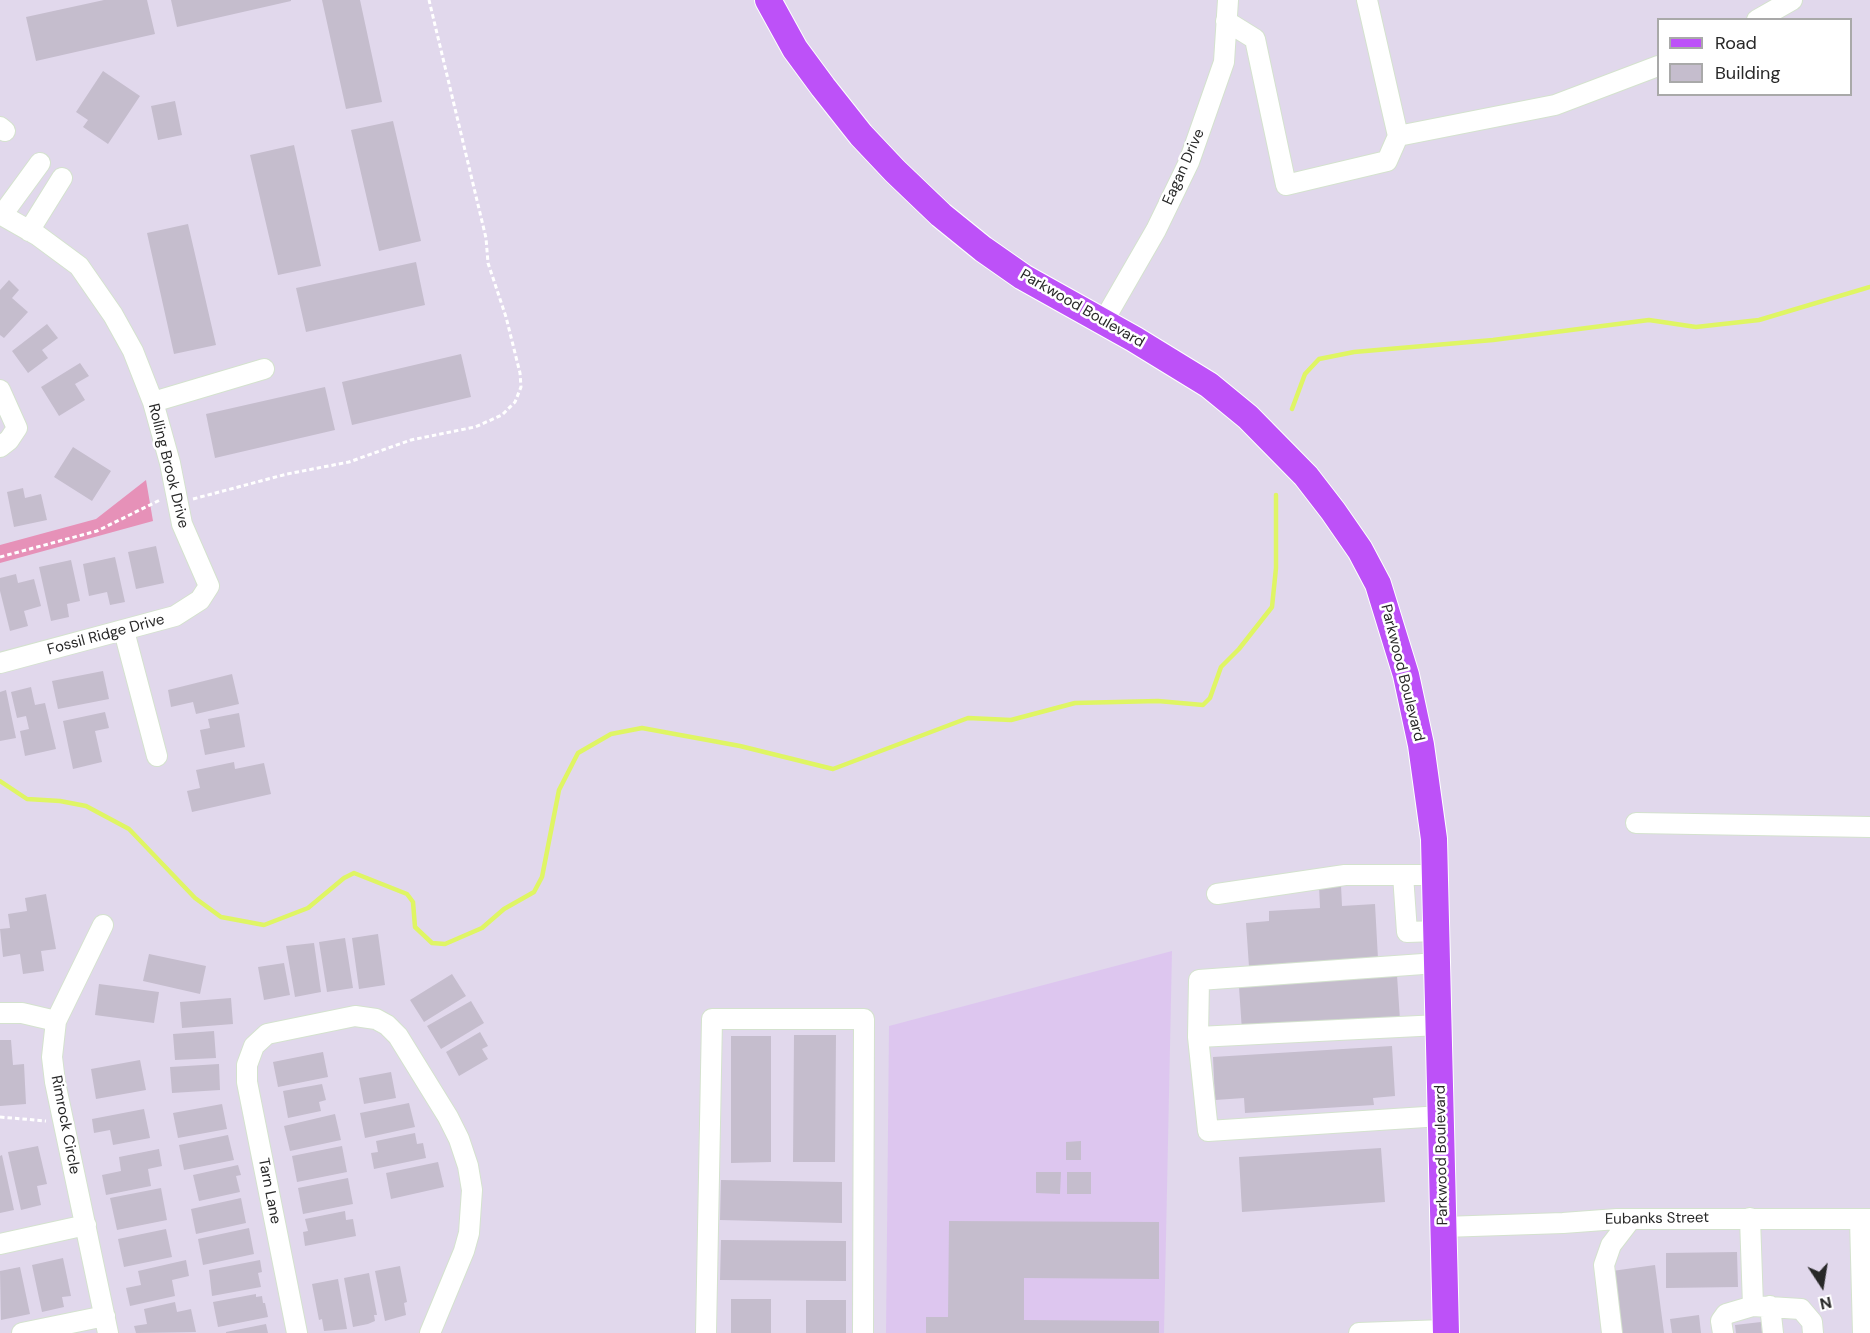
<!DOCTYPE html>
<style>
body{margin:0}
#map{position:relative;width:1870px;height:1333px;overflow:hidden;background:#e1d8ec;font-family:"DM Sans",sans-serif}
canvas{display:block}
.legend{position:absolute;left:1657px;top:18px;width:195px;height:78px;box-sizing:border-box;background:#fff;border:2px solid #a9a9a9;margin:0;padding:8px 10px;list-style:none;font-size:18px;color:#282828}
.legend li{display:flex;align-items:center;gap:12px;height:30px}
.legend b{width:30px;border:2px solid #a9a9a9}
.north{position:absolute;left:1792px;top:1255px;width:60px;height:60px;-webkit-text-stroke:4px #fff;paint-order:stroke;rotate:168deg;font-size:16px;font-weight:700;line-height:24px;text-align:center;color:#282828}
.north::after{content:'';display:block;margin:auto;width:21px;height:27px;background:#282828;clip-path:polygon(50% 0,100% 100%,50% 72%,0 100%)}
</style>
<div id="map">
<canvas width="1870" height="1333"></canvas>
<ul class="legend">
<li><b style="height:8px;background:#bd51f8"></b>Road</li>
<li><b style="height:16px;background:#c5bdcd"></b>Building</li>
</ul>
<div class="north">N</div>
</div>
<script>
const c = document.querySelector('canvas').getContext('2d');
c.lineJoin = 'round';
function fill(path, color) { c.fillStyle = color; c.fill(path, 'evenodd'); }
const poly = rows => new Path2D(rows.map(r => 'M' + r).join(''));
function strokePath(path, color, width, dash) { c.strokeStyle = color; c.lineWidth = width; c.lineCap = dash ? 'butt' : 'round'; c.setLineDash(dash || []); c.stroke(path); }
function write(font, color, halo, rows, align = 'center') {
  c.font = font + ' "DM Sans",sans-serif'; c.lineWidth = 5; c.setLineDash([]); c.textBaseline = 'middle'; c.strokeStyle = halo; c.fillStyle = color; for (const [text, x, y, turn = 0] of rows) {
    c.save(); c.translate(x, y); c.rotate((+turn || 0) * Math.PI / 180); c.textAlign = isNaN(turn) ? turn : align; if (halo) c.strokeText(text, 0, 0); c.fillText(text, 0, 0); c.restore();
  }
}
fill(poly([
 [1172,951,1164,1333,886,1333,889,1026]
]), '#ddc6ef');
fill(poly([
 [146,480,153,521,0,563,0,545,96,519]
]), '#e691b8');
strokePath(poly([
 [1292,409,1305,374,1319,359,1354,352,1493,340,1649,320,1696,327,1759,320,1870,287],
 [0,781,27,799,60,801,86,806,129,829,195,898,221,917,264,925,308,908,344,878,354,873,407,894,413,902,415,927,432,943,445,944,482,928,504,909,534,892,542,877,559,790,578,753,611,734,642,728,740,746,833,769,968,718,1011,720,1075,703,1158,701,1203,705,1210,698,1221,667,1239,649,1272,607,1276,568,1276,495]
]), '#dff564', 4.5);
fill(poly([
 [104,0,147,0,155,34,36,61,26,17],
 [171,0,291,0,291,1,177,27],
 [322,0,360,0,382,102,346,109],
 [103,71,140,96,108,144,83,127,88,120,76,112],
 [175,101,182,135,158,140,151,106],
 [393,121,421,241,379,251,351,130],
 [294,145,321,266,278,275,250,155],
 [188,224,216,345,174,354,147,233],
 [416,262,425,305,306,332,296,288],
 [9,280,19,290,12,298,28,312,4,338,0,335,0,290],
 [47,324,58,338,42,350,48,358,28,373,12,351],
 [461,354,471,397,352,425,342,382],
 [80,363,89,376,75,384,85,400,59,416,41,387],
 [325,387,335,430,215,458,206,414],
 [73,447,111,471,92,501,54,477],
 [23,488,25,498,41,494,47,520,14,527,7,492],
 [156,546,164,583,136,589,128,552],
 [115,557,125,602,110,605,107,592,89,596,83,564],
 [71,560,80,601,67,604,69,617,51,621,39,567],
 [16,574,18,583,34,579,41,606,24,611,28,626,10,631,0,591,0,578],
 [103,671,109,699,58,709,52,681],
 [232,674,239,704,196,714,193,702,171,707,168,690],
 [31,687,35,705,45,703,56,749,25,756,20,731,29,729,26,716,17,718,11,692],
 [6,690,16,738,0,741,0,692],
 [105,712,109,728,95,731,102,762,73,769,63,721],
 [239,713,245,747,205,755,200,730,210,728,208,719],
 [234,762,235,769,264,763,271,794,192,812,187,791,200,788,196,770],
 [1341,885,1342,906,1375,904,1378,959,1249,967,1246,923,1269,921,1269,911,1320,908,1319,886],
 [46,894,56,949,41,951,44,971,23,974,20,954,3,957,0,929,10,928,8,914,27,911,25,898],
 [378,934,385,985,359,989,352,938],
 [345,938,353,988,327,992,319,942],
 [314,943,321,992,295,997,286,946],
 [149,954,206,966,200,994,143,981],
 [284,963,290,995,264,1000,258,967],
 [452,974,466,996,424,1022,410,1000],
 [1397,975,1400,1020,1242,1031,1239,987],
 [99,984,159,992,154,1023,95,1015],
 [231,998,233,1024,182,1028,180,1002],
 [471,1001,484,1023,441,1049,427,1026],
 [214,1031,216,1058,175,1060,173,1034],
 [480,1032,488,1046,482,1049,488,1059,459,1076,446,1052],
 [794,1035,836,1035,835,1162,793,1162],
 [731,1036,771,1036,771,1162,731,1163],
 [0,1040,11,1040,13,1065,24,1064,26,1104,0,1106],
 [1392,1046,1395,1096,1373,1098,1374,1105,1245,1113,1244,1098,1215,1100,1213,1057],
 [323,1052,328,1077,278,1087,273,1062],
 [140,1060,146,1090,96,1099,91,1069],
 [219,1064,220,1090,172,1093,170,1067],
 [391,1072,396,1098,364,1104,359,1078],
 [322,1084,326,1100,319,1102,321,1111,288,1118,283,1091],
 [409,1103,415,1127,365,1138,360,1113],
 [222,1104,227,1129,178,1138,173,1113],
 [144,1109,150,1138,113,1145,110,1130,94,1133,92,1119],
 [335,1114,341,1140,290,1151,284,1126],
 [415,1133,417,1144,423,1143,426,1158,374,1169,371,1153,378,1152,376,1141],
 [228,1135,234,1160,184,1170,179,1145],
 [1081,1141,1081,1160,1066,1160,1066,1142],
 [38,1146,47,1184,37,1186,41,1205,21,1210,8,1152],
 [342,1146,347,1172,297,1182,292,1156],
 [1381,1148,1385,1202,1242,1212,1239,1157],
 [159,1149,162,1166,148,1169,151,1186,106,1195,102,1175,121,1171,119,1157],
 [2,1155,14,1210,0,1213,0,1156],
 [438,1162,444,1187,391,1199,386,1173],
 [238,1165,241,1175,236,1176,240,1192,199,1201,193,1175],
 [1036,1172,1061,1172,1060,1194,1036,1193],
 [1067,1172,1091,1172,1091,1194,1067,1194],
 [348,1178,353,1204,303,1214,298,1188],
 [721,1180,842,1182,842,1223,720,1220],
 [161,1188,167,1220,117,1230,110,1198],
 [241,1198,246,1223,196,1234,191,1209],
 [345,1211,346,1220,353,1219,356,1236,305,1246,303,1232,308,1231,305,1219],
 [949,1221,1159,1222,1159,1279,1024,1278,1024,1320,1159,1321,1159,1333,926,1333,926,1317,948,1317],
 [249,1228,254,1254,203,1265,198,1239],
 [166,1229,172,1257,124,1267,118,1239],
 [721,1240,846,1241,846,1281,720,1280],
 [1737,1252,1738,1287,1666,1288,1666,1253],
 [63,1258,71,1296,62,1297,64,1307,42,1312,32,1265],
 [186,1260,189,1276,172,1280,175,1296,130,1306,126,1288,141,1285,138,1271],
 [260,1260,262,1272,258,1273,261,1287,212,1296,209,1270],
 [1655,1265,1664,1333,1621,1333,1612,1271],
 [400,1266,407,1302,404,1303,406,1315,385,1321,375,1271],
 [20,1267,30,1314,1,1320,0,1271],
 [369,1273,377,1315,374,1315,375,1321,368,1324,353,1327,344,1278],
 [338,1279,347,1329,324,1331,322,1319,319,1320,312,1284],
 [256,1294,256,1297,262,1296,263,1303,265,1303,268,1317,218,1327,213,1302],
 [731,1299,771,1299,771,1333,731,1333],
 [806,1300,846,1300,846,1333,806,1333],
 [175,1302,177,1312,191,1309,196,1332,136,1333,134,1326,147,1324,144,1309],
 [1699,1315,1701,1333,1672,1333,1670,1319],
 [1761,1322,1762,1333,1736,1333,1735,1325],
 [266,1324,268,1333,226,1333,226,1332]
]), '#c5bdcd');
const minor = poly([
 [1367,0,1398,136,1555,105,1658,66],
 [1757,20,1792,0],
 [1226,21,1255,39,1286,185,1387,161,1398,136],
 [0,127,5,131],
 [0,214,37,235,79,266,113,315,133,351,153,402,170,463,182,524,209,586,200,600,175,616,0,663],
 [2,215,40,163],
 [29,231,62,178],
 [1103,322,1156,230,1189,162,1224,62,1228,0],
 [0,390,17,428,9,440,0,447],
 [153,402,264,369],
 [124,631,157,756],
 [1636,823,1870,827],
 [1403,875,1407,932,1437,931],
 [1217,894,1345,875,1436,875],
 [103,925,56,1021,52,1057,55,1082,108,1333],
 [1437,963,1199,980,1198,1037,1208,1131,1441,1116],
 [0,1013,22,1013,56,1021],
 [1198,1037,1439,1025],
 [1750,1218,1753,1306,1801,1309,1812,1322,1813,1333],
 [1860,1219,1863,1333],
 [1443,1227,1563,1223,1617,1219,1870,1219],
 [0,1244,86,1225],
 [1770,1306,1773,1333],
 [22,1333,105,1316],
 [297,1333,247,1082,247,1065,254,1046,267,1034,355,1016,376,1019,387,1025,398,1036,448,1117,459,1139,468,1166,472,1190,469,1233,464,1251,430,1333],
 [706,1333,712,1019,864,1019,863,1333],
 [1359,1333,1445,1330],
 [1612,1333,1604,1265,1611,1245,1631,1219],
 [1723,1333,1721,1321,1726,1314,1753,1306]
]);
const major = poly([
 [768,0,795,49,823,87,861,135,895,171,941,215,983,249,1023,277,1134,339,1209,385,1248,417,1306,476,1333,511,1360,550,1378,584,1406,675,1421,745,1434,839,1446,1333]
]);
strokePath(minor, '#d4e2ce', 22);
strokePath(major, '#fff', 28);
strokePath(poly([
 [193,499,287,474,349,462,411,440,475,427,502,415,515,402,521,387,520,373,506,317,488,263,486,238,429,0],
 [0,557,97,531,160,500],
 [0,1117,46,1121]
]), '#fff', 3, [4.5, 3]);
strokePath(minor, '#fff', 20);
strokePath(major, '#bd51f8', 26);
write('15px', '#282828', '#fff', [
 ["Eagan Drive",1184,167,-66],
 ["Parkwood Boulevard",1082,309,30],
 ["Rolling Brook Drive",168,466,76],
 ["Fossil Ridge Drive",106,635,-15],
 ["Parkwood Boulevard",1402,673,76],
 ["Rimrock Circle",65,1125,79],
 ["Parkwood Boulevard",1442,1155,-91],
 ["Tarn Lane",269,1191,79],
 ["Eubanks Street",1657,1219,-1]
]);
</script>
